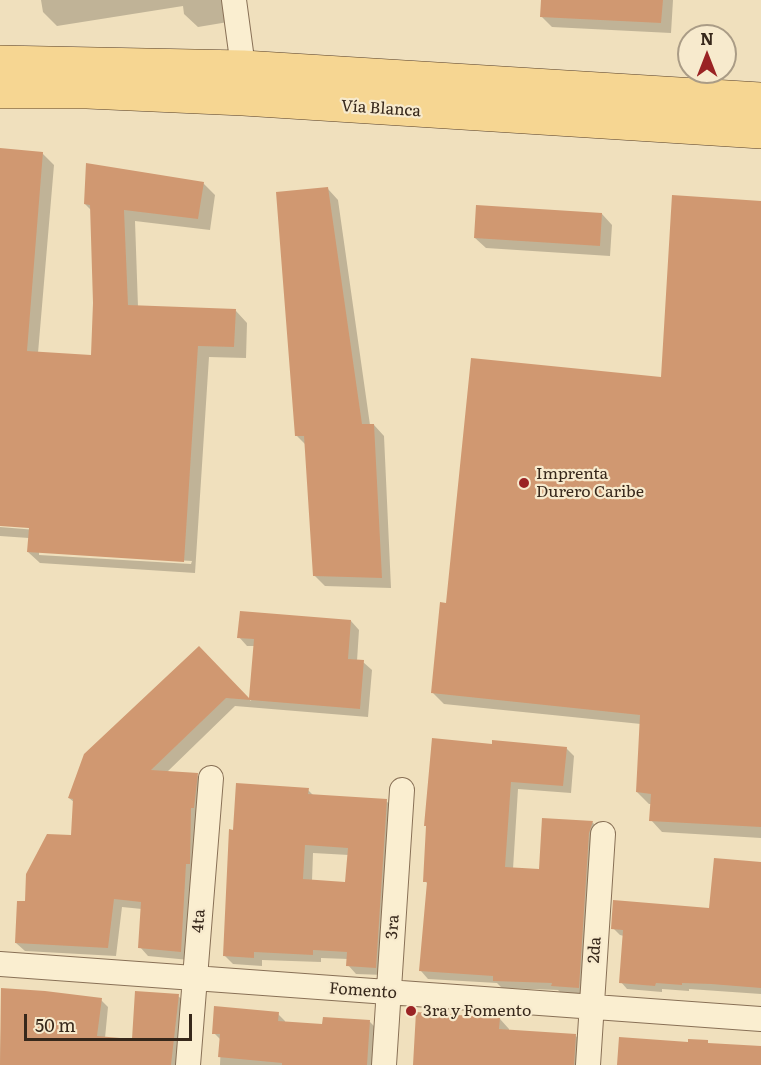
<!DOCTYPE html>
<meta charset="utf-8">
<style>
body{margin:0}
#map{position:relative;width:761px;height:1065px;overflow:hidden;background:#f0e0bd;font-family:Literata,serif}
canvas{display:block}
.north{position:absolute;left:677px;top:24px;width:60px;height:60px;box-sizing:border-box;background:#f7eacd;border:2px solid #aa9c86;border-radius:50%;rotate:0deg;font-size:16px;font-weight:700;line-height:24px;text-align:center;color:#37281b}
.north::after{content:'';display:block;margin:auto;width:21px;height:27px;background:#9a2324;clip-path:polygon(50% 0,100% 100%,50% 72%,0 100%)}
.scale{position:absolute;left:24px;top:1014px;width:168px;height:27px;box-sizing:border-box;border:3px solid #37281b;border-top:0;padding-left:8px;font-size:18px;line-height:21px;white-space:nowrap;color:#37281b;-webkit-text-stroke:4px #f7eacd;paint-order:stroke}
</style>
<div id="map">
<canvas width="761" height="1065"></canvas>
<div class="north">N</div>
<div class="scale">50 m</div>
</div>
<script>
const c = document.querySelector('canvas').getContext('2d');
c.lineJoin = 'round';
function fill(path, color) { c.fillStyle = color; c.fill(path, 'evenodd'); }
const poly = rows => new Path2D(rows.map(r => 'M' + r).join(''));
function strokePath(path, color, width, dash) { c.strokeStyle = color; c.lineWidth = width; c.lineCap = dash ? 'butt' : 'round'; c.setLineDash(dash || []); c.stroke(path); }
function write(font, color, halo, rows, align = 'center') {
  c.font = font + ' Literata,serif'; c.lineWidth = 4.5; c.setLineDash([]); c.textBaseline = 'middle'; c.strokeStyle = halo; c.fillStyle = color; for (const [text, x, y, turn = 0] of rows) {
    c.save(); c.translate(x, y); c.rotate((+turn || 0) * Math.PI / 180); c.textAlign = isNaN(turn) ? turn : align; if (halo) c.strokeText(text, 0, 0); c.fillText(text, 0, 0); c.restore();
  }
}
fill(poly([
 [41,0,233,0,234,21,198,27,184,14,183,6,57,26,43,12],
 [542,0,673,0,671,33,552,27,541,16],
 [0,150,42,153,54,165,38,353,93,357,95,303,91,210,85,204,203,183,215,195,210,230,135,221,138,307,236,311,247,323,246,358,209,357,195,573,40,563,28,552,29,538,0,536,0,527,36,530,36,527,0,524],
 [39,552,192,561,191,564,39,555],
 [328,189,338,200,370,425,374,425,384,436,391,588,325,586,314,575,306,445,297,436],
 [761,203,761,838,662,832,651,820,652,804,649,804,637,792,641,724,444,704,433,693,448,605,662,379],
 [602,214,612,225,610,256,486,248,475,238],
 [351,621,359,630,357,661,363,662,372,670,368,717,235,706,166,773,197,775,206,783,189,960,148,956,140,947,142,909,122,907,116,956,25,951,16,943,26,903,73,837,75,803,69,798,199,648,251,701,255,646,247,646,239,637],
 [494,745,566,748,574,756,571,793,518,789,513,869,540,871,592,822,600,830,586,995,561,993,558,990,502,988,497,983,428,979,421,971,428,884,425,881],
 [308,790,314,796,386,801,395,809,384,975,356,974,348,965,348,959,321,958,321,962,262,960,262,966,233,964,225,956,234,831],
 [313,853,349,855,347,883,312,881],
 [761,864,761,994,689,989,689,991,662,989,662,992,627,989,621,982,624,936,620,935,613,928,711,909],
 [2,990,101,1000,108,1007,105,1038,133,1041,178,996,186,1003,179,1065,0,1065],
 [278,1014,285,1021,285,1023,324,1025,370,1022,377,1029,373,1065,220,1065,221,1040,214,1033],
 [500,1019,509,1029,509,1031,575,1035,584,1045,584,1065,414,1065]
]), '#0003');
fill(poly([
 [541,0,663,0,661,23,540,17],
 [0,148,43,152,27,351,91,355,93,303,90,205,84,204,86,163,204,182,198,219,124,210,128,305,236,309,234,347,198,346,184,562,27,552,29,528,0,526],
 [328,187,362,424,374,424,382,578,313,576,304,436,295,436,276,192],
 [672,195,761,201,761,827,649,821,651,794,636,792,640,715,431,693,440,602,446,603,471,358,661,377],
 [476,205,602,213,600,246,474,238],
 [240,611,351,620,348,659,364,660,360,709,226,698,151,770,198,773,194,808,191,808,190,864,186,864,181,952,138,948,141,902,114,899,108,948,15,943,17,901,25,901,26,874,47,834,71,835,73,799,68,798,84,754,199,646,249,698,254,639,237,638],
 [432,738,492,744,492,740,567,747,563,786,511,782,505,867,539,869,542,818,593,821,589,833,579,988,551,986,552,983,493,981,493,976,419,971,427,882,423,882,426,826,424,826],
 [236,783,309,788,308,794,387,799,376,968,346,966,347,952,313,950,313,955,254,952,254,958,223,956,229,829,233,830],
 [305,845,348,848,345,882,303,879],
 [714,858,761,862,761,988,711,984,682,983,682,985,656,983,655,986,619,983,623,930,611,929,613,900,709,908],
 [1,988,45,991,102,998,97,1036,132,1039,135,991,179,994,171,1065,0,1065],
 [214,1006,279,1012,278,1021,322,1024,323,1017,370,1020,367,1065,282,1065,282,1063,218,1057,220,1034,212,1034],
 [416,1012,500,1018,499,1029,576,1034,574,1065,413,1065],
 [619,1037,688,1042,688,1039,708,1040,708,1043,761,1046,761,1065,617,1065]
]), '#d09871');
const minor = poly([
 [234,0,243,67],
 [0,964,761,1019],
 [188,1065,211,778],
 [384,1065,402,790],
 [588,1065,603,834]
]);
const primary = poly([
 [0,62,243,67,761,99],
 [0,92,87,92,243,99,761,132]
]);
strokePath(minor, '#887056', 26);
strokePath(primary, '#553e2a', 34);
strokePath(minor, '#faeed0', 24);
strokePath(primary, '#f6d692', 33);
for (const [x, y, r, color] of [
 [524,483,6,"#9a2324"],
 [411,1011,6,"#9a2324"]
]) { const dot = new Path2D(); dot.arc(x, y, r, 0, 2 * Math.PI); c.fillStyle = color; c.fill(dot); strokePath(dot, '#f7eacd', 2); }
write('16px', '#37281b', '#f7eacd', [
 ["Vía Blanca",381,109,4],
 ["4ta",199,921,-86],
 ["3ra",393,927,-86],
 ["2da",595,950,-86],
 ["Fomento",363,991,4]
]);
write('16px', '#37281b', '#f7eacd', [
 ["Imprenta",536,474],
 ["Durero Caribe",536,492],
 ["3ra y Fomento",423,1011]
], 'left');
</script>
